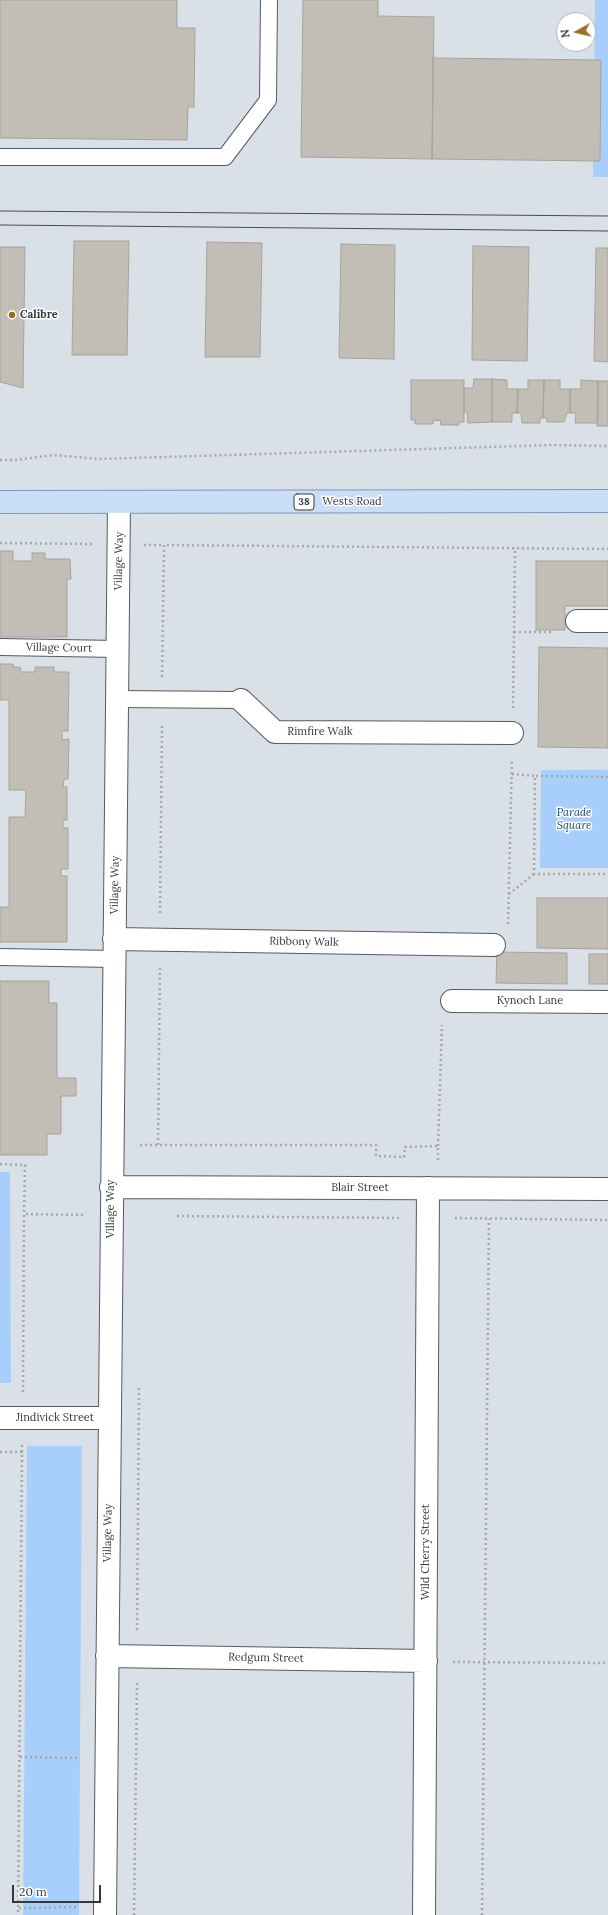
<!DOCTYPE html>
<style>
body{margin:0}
#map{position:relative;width:608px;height:1915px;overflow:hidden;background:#dae0e7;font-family:Lora,serif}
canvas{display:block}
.north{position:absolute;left:556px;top:12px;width:40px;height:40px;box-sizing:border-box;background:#fff;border:1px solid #afb0b1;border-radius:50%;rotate:262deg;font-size:11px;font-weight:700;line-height:16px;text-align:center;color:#36393b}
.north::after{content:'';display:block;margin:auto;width:14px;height:18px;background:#96731c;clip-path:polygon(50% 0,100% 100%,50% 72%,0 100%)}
.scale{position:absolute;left:12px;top:1885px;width:89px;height:18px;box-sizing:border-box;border:2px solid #36393b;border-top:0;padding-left:5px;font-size:12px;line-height:14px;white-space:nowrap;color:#36393b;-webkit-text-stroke:3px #fff;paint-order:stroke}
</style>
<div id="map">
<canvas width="608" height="1915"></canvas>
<div class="north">N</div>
<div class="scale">20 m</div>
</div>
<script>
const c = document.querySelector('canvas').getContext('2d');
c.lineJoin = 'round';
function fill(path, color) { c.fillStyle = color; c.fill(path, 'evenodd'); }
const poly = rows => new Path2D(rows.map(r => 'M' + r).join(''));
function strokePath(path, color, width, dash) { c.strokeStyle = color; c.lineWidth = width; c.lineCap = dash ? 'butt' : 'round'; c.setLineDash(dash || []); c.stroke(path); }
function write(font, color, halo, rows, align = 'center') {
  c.font = font + ' Lora,serif'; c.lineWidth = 3; c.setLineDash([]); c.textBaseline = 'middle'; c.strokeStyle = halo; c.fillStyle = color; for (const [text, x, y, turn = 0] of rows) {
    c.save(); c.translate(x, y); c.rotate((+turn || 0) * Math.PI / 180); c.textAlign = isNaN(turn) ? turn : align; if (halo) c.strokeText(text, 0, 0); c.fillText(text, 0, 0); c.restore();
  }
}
fill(poly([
 [595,0,608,0,608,177,593,177],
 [541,770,608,770,608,868,540,868],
 [0,1172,10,1172,11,1383,0,1383],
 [27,1446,82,1446,79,1915,23,1915]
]), '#a8cffb');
const building = poly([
 [0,0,177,0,177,28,195,28,194,107,188,107,187,140,0,138,0,0],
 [303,0,378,0,378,16,434,17,432,159,301,157,303,0],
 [433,58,601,60,600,161,432,159,433,58],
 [74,241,129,241,127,355,72,355,74,241],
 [207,242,262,243,260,357,205,357,207,242],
 [341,244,395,245,394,359,339,358,341,244],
 [473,246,529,247,527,361,472,360,473,246],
 [0,247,25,247,23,388,0,382,0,247],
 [596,248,608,248,608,362,594,361,596,248],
 [474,379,492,379,492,422,468,423,467,412,464,412,464,388,473,388,474,379],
 [492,379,507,380,507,389,518,389,517,413,512,413,512,422,492,422,492,379],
 [411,380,464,380,464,422,459,422,459,425,441,425,440,420,433,421,433,424,415,424,415,420,411,420,411,380],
 [528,380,544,380,543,418,540,418,540,423,522,423,521,413,517,413,518,389,528,389,528,380],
 [544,380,560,380,560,389,570,389,570,413,567,413,564,422,547,422,547,418,543,418,544,380],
 [581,380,598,381,598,423,575,423,576,413,570,413,570,389,581,389,581,380],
 [598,381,608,381,608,426,597,426,598,381],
 [0,551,13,551,13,561,32,561,32,553,45,553,45,559,70,559,71,579,67,579,67,637,0,637,0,551],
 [536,561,608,561,608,606,565,606,565,630,536,630,536,561],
 [539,647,608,648,608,748,538,747,539,647],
 [0,664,13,664,13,667,20,667,21,672,35,672,35,667,54,667,54,672,69,672,68,731,62,731,62,740,69,739,68,779,64,779,63,787,67,787,67,820,63,820,63,828,68,828,68,869,61,869,61,876,67,876,67,942,0,942,0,907,9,907,9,817,25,817,26,790,9,790,9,700,0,700,0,664],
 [537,898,608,898,608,949,537,948,537,898],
 [497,952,567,953,567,984,496,983,497,952],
 [589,954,608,954,608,984,589,984,589,954],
 [0,981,49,981,49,1003,57,1003,57,1078,76,1078,76,1096,61,1096,61,1134,47,1134,47,1155,0,1155,0,981]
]);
fill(building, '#c2beb6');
strokePath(building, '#a6a39b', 1);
const lane = poly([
 [0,157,225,157,268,100,269,0],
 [0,647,118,649],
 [117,699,241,700],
 [0,957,114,959]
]);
const street = poly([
 [577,621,608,621],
 [241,700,275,732,512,733],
 [114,939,494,945],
 [452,1001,608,1002],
 [111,1187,608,1189],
 [0,1418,109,1418],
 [107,1656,426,1661],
 [105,1915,119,503],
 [424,1915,428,1188]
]);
const primary = poly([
 [0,502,608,501]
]);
strokePath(lane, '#555a60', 18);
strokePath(street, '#555a60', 24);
strokePath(primary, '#7f97b2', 24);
strokePath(poly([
 [0,460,16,460,53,455,99,459,552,445,608,446],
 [0,543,93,544],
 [144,545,164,545],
 [514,632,553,632],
 [162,677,164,545,608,549],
 [513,708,515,548],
 [512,774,535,776],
 [608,777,535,776,534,874,608,874],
 [509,894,534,874],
 [160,913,162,724],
 [508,924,512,759],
 [140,1145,376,1145,376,1156,404,1157,405,1147,438,1146,438,1162],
 [158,1145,160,966],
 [438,1146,442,1025],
 [0,1164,25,1165,24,1214],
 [177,1216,402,1218],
 [455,1218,608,1220],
 [23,1392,24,1214,85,1215],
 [0,1452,22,1452,18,1915],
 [22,1452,22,1445],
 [137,1630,139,1385],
 [453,1662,608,1663],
 [20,1757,79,1758],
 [19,1908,78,1907],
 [134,1915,137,1683],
 [482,1915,489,1219]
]), '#a3a8ad', 2.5, [2, 3]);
strokePath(lane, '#fff', 16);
strokePath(street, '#fff', 22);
strokePath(primary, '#cadff7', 22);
strokePath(poly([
 [0,211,608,216],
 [0,225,608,231]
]), '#494d4f', 1);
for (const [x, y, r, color] of [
 [12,315,4,"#96731c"]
]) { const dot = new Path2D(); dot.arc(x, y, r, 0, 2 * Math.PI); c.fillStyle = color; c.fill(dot); strokePath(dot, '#fff', 1.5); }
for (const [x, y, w] of [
 [304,502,20]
]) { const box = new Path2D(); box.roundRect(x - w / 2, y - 8, w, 16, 3); c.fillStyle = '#fff'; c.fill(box); strokePath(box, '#36393b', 1); }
write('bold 10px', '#36393b', null, [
 ["38",304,502]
]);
write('bold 11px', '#36393b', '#fff', [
 ["Calibre",20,315]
], 'left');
write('11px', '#36393b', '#fff', [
 ["Wests Road",352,502],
 ["Village Way",119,561,-89],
 ["Village Court",59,648,1],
 ["Rimfire Walk",320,732],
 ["Village Way",115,885,-89],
 ["Ribbony Walk",304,942,1],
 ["Kynoch Lane",530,1001],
 ["Blair Street",360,1188],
 ["Village Way",111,1209,-90],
 ["Jindivick Street",55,1418],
 ["Village Way",108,1533,-89],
 ["Wild Cherry Street",426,1552,-90],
 ["Redgum Street",266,1658,1]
]);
write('italic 11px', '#1b4673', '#fff', [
 ["Parade",574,813],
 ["Square",574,826]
]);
</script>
